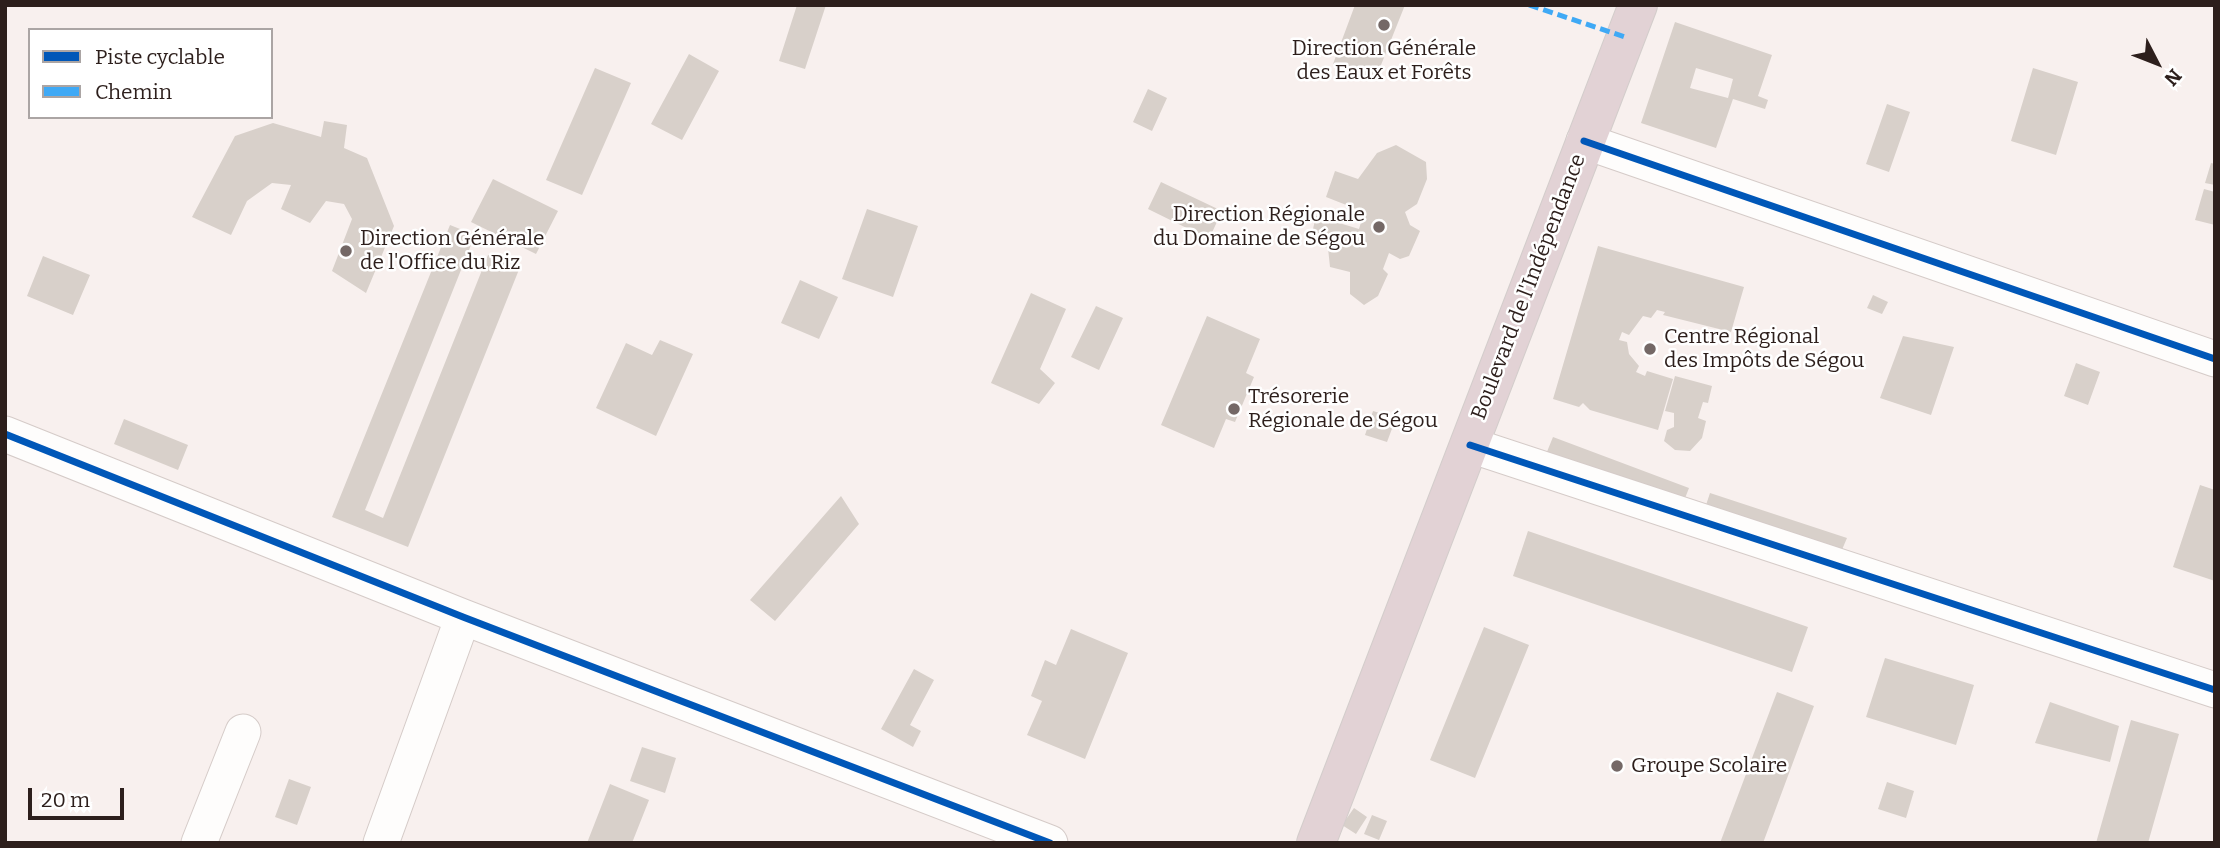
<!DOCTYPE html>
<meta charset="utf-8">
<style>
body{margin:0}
#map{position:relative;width:2220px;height:848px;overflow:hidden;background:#f8f0ee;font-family:Bitter,serif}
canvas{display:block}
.frame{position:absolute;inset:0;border:7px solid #2d1f1c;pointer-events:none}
.legend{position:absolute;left:28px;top:28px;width:245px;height:91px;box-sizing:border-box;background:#fff;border:2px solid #aba5a4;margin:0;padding:9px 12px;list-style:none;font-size:21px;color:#2d1f1c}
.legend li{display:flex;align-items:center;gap:14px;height:35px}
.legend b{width:35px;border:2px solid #aba5a4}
.north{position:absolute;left:2122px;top:28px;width:70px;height:70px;-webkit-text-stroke:5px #fff;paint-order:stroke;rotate:132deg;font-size:19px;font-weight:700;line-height:28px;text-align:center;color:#2d1f1c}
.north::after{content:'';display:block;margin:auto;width:24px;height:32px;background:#2d1f1c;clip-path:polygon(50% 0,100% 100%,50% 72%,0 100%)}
.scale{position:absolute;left:28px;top:788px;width:96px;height:32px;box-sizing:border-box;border:4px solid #2d1f1c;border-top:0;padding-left:9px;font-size:21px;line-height:24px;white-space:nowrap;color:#2d1f1c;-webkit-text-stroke:5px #fff;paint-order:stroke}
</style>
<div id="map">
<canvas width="2220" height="848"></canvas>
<div class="frame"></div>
<ul class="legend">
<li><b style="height:9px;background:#0057b8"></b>Piste cyclable</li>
<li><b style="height:9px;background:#3fa9f5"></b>Chemin</li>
</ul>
<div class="north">N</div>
<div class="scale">20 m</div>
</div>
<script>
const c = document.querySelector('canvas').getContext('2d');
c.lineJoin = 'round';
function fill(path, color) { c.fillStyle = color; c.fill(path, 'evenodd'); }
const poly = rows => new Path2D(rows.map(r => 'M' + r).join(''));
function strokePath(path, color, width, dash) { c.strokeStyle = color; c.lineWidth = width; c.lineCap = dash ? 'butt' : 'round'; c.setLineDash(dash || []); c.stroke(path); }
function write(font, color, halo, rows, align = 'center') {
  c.font = font + ' Bitter,serif'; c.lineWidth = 5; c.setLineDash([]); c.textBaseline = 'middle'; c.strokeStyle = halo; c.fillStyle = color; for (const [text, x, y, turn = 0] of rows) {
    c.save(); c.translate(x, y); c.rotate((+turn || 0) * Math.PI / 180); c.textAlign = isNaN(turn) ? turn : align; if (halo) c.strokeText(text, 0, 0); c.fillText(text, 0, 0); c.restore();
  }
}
fill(poly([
 [797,5,826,5,805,69,779,61],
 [1355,5,1405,5,1375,80,1333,64],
 [1675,22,1772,55,1758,96,1768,100,1765,109,1733,99,1716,148,1641,123],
 [1696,68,1733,79,1728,98,1690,88],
 [689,54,719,71,682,140,651,124],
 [595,68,631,83,582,195,546,180],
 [2033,68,2078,82,2056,155,2011,141],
 [1148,89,1167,98,1152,131,1133,122],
 [1887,104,1910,112,1889,172,1866,164],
 [324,121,347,125,344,148,367,158,394,226,366,293,332,271,352,219,344,204,326,201,310,223,281,209,291,185,272,183,247,201,231,235,192,217,235,136,273,123,321,137],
 [1396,145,1426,162,1427,179,1417,204,1405,212,1410,225,1420,231,1409,256,1400,259,1389,253,1383,269,1388,274,1378,296,1364,305,1350,294,1350,272,1330,267,1328,248,1310,242,1316,216,1359,229,1364,212,1326,197,1335,171,1358,179,1377,153],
 [2211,163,2215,164,2215,185,2205,183],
 [493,179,558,211,536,254,471,222],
 [1161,182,1222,211,1209,239,1148,209],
 [2204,189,2215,192,2215,225,2195,220],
 [867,209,918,226,893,297,842,279],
 [450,225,475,235,365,510,383,518,488,255,520,267,408,547,332,517],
 [1598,246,1744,287,1731,332,1663,315,1665,312,1657,310,1651,318,1643,316,1629,335,1622,332,1619,340,1627,342,1629,354,1639,366,1636,372,1645,376,1647,371,1673,379,1658,430,1590,410,1583,403,1579,407,1553,399],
 [43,256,90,275,73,315,27,296],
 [800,280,838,297,819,339,781,323],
 [1031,293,1066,309,1040,369,1055,383,1039,404,991,383],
 [1873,295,1888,302,1882,314,1867,308],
 [1096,306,1123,318,1099,370,1071,357],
 [1207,316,1260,339,1246,373,1254,377,1235,422,1226,419,1214,448,1161,425],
 [1903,336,1954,347,1931,415,1880,398],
 [660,340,693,354,656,436,596,408,626,343,652,355],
 [2076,363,2100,372,2088,405,2064,396],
 [1675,376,1712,386,1708,403,1703,402,1698,418,1706,421,1702,438,1690,451,1675,450,1664,441,1667,430,1674,427,1674,413,1665,411],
 [1373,411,1396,418,1387,442,1365,435],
 [124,419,188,445,178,470,114,444],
 [1553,437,1689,488,1680,511,1542,464],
 [2200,485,2215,490,2215,581,2173,567],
 [1710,493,1847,538,1838,559,1702,517],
 [841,496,859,524,775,621,750,600],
 [1528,531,1808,627,1792,672,1513,576],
 [1484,627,1529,645,1475,778,1430,760],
 [1071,629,1128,653,1085,759,1027,735,1042,701,1031,696,1045,660,1056,665],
 [1885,658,1974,685,1956,745,1866,717],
 [914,669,934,680,910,725,921,731,913,747,881,729],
 [1777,692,1814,706,1763,843,1720,843],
 [2050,702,2119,726,2110,762,2035,743],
 [2131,720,2179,734,2148,843,2096,843],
 [642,747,676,758,665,793,630,781],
 [289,779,311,787,297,825,275,817],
 [1887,782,1914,791,1906,818,1878,809],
 [610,784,649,800,632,843,587,843],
 [1354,808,1367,817,1356,834,1342,825],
 [1372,815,1387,821,1379,840,1364,834]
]), '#d8d0ca');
const minor = poly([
 [1584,141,2215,359],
 [5,434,463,617,1050,843],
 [1470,445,2215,690],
 [199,843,243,732],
 [381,843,463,617]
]);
const highway = poly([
 [1316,843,1638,5]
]);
strokePath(minor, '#d5cbc8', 37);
strokePath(highway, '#d3cdcb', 40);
strokePath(minor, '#fefdfc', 35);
strokePath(highway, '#e2d2d5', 38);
strokePath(poly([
 [1529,5,1625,37]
]), '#3fa9f5', 5, [10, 5]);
strokePath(poly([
 [1584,141,2215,359],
 [5,434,463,617,1050,843],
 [1470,445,2215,690]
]), '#0057b8', 7);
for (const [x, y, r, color] of [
 [1384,25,7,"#746866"],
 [1379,227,7,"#746866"],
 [346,251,7,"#746866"],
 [1650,349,7,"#746866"],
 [1234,409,7,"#746866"],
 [1617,766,7,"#746866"]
]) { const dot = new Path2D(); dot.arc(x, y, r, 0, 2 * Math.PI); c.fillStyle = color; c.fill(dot); strokePath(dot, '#fff', 2.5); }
write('21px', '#2d1f1c', '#fff', [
 ["Direction Générale",1384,49,"center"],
 ["des Eaux et Forêts",1384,73,"center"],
 ["Direction Régionale",1365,215,"right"],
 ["du Domaine de Ségou",1365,239,"right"],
 ["Direction Générale",360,239],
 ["de l'Office du Riz",360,263],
 ["Centre Régional",1664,337],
 ["des Impôts de Ségou",1664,361],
 ["Trésorerie",1248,397],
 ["Régionale de Ségou",1248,421],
 ["Groupe Scolaire",1631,766]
], 'left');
write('21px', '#2d1f1c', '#fff', [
 ["Boulevard de l'Indépendance",1529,287,-69]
]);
</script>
